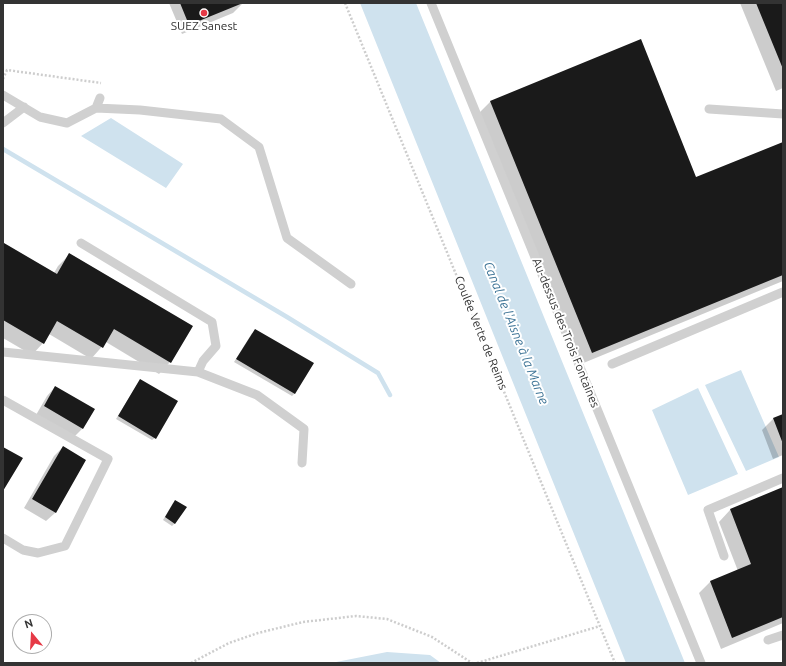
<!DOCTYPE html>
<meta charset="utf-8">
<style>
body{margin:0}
#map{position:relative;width:786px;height:666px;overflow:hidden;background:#fff;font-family:Ubuntu,sans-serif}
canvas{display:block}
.frame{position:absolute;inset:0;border:4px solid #333;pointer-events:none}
.north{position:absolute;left:12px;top:614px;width:40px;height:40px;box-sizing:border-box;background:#fff;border:1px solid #adadad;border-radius:50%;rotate:342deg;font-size:11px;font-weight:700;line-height:16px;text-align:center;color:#333}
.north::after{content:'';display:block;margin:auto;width:14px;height:18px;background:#e63946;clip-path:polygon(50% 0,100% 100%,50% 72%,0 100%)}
</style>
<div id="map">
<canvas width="786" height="666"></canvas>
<div class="frame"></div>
<div class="north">N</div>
</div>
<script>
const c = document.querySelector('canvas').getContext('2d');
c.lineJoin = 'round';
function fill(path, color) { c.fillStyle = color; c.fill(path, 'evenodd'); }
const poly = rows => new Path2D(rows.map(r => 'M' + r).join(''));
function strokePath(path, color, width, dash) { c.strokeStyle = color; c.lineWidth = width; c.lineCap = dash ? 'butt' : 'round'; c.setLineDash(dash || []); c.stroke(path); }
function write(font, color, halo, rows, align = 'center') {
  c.font = font + ' Ubuntu,sans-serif'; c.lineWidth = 4; c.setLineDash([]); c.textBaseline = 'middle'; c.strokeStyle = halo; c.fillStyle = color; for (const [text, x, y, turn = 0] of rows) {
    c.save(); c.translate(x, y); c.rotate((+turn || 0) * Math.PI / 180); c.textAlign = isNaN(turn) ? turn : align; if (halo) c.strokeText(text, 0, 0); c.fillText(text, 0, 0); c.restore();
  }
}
fill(poly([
 [360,3,416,3,685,663,626,663],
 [111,118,183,164,166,188,81,136],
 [741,370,779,457,746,471,705,385],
 [698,388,738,474,688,495,652,410],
 [387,652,430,655,441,663,331,663]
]), '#cfe2ee');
fill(poly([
 [169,3,243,3,233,13,182,34],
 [740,3,783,3,783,88,776,91],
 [640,41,696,178,783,143,783,281,581,364,479,113,490,102],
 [3,246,54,273,58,266,70,254,191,326,170,362,159,374,106,342,91,359,49,334,43,343,32,355,3,338],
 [252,333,295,393,292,396,234,362],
 [138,383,155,438,152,440,116,419],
 [55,387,82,429,74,437,36,415,47,396],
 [783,415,783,455,773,459,762,430,773,419],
 [63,447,85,460,55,513,46,521,24,508,54,456],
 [783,488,783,623,721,649,699,593,710,582,738,571,719,522,730,510],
 [173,503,175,523,172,526,163,520]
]), '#0003');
strokePath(poly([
 [3,149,287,317,378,373,390,395]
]), '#cfe2ee', 4.5);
fill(poly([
 [180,3,243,3,189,25],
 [756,3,783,3,783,69],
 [641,39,696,177,783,142,783,275,592,353,490,101],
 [4,243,57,274,69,253,193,326,171,363,114,329,103,348,57,321,44,344,3,320,3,245],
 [255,329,314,363,295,394,236,359],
 [140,379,178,401,156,439,118,416],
 [55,386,95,409,83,429,44,406],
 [783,414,783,444,773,418],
 [63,446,86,460,56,513,32,499],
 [3,447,23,458,3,491],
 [783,487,783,617,732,638,710,581,751,564,730,509],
 [175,500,187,507,175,524,165,517]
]), '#1a1a1a');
strokePath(poly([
 [345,3,615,663],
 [3,79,7,70,101,83],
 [191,663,229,643,258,633,303,622,356,616,387,619,432,637,472,663],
 [477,663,600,626]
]), '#cdcdcd', 2.5, [2, 2]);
strokePath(poly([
 [431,3,701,663],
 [3,95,40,117,67,123,96,108,100,98],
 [96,108,140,110,221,119,259,147,287,238,351,284],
 [709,109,783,114],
 [3,123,24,107],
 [81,243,212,322,216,346,203,361,198,372],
 [3,352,198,372,257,395,304,429,302,463],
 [612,364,783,292],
 [3,400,108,459,65,546,38,553,23,550,3,538],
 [724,556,708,510,783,478],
 [768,640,783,635]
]), '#d0d0d0', 9);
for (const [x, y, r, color] of [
 [204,13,4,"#e63946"]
]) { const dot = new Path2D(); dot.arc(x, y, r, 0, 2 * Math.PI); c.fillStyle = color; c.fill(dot); strokePath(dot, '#fff', 1.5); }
write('12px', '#333', '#fff', [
 ["SUEZ Sanest",204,26]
]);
write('12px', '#333', '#fff', [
 ["Coulée Verte de Reims",481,333,68],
 ["Au-dessus des Trois Fontaines",566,333,68]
]);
write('italic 13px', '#3f7597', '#fff', [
 ["Canal de l'Aisne à la Marne",516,333,68]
]);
</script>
